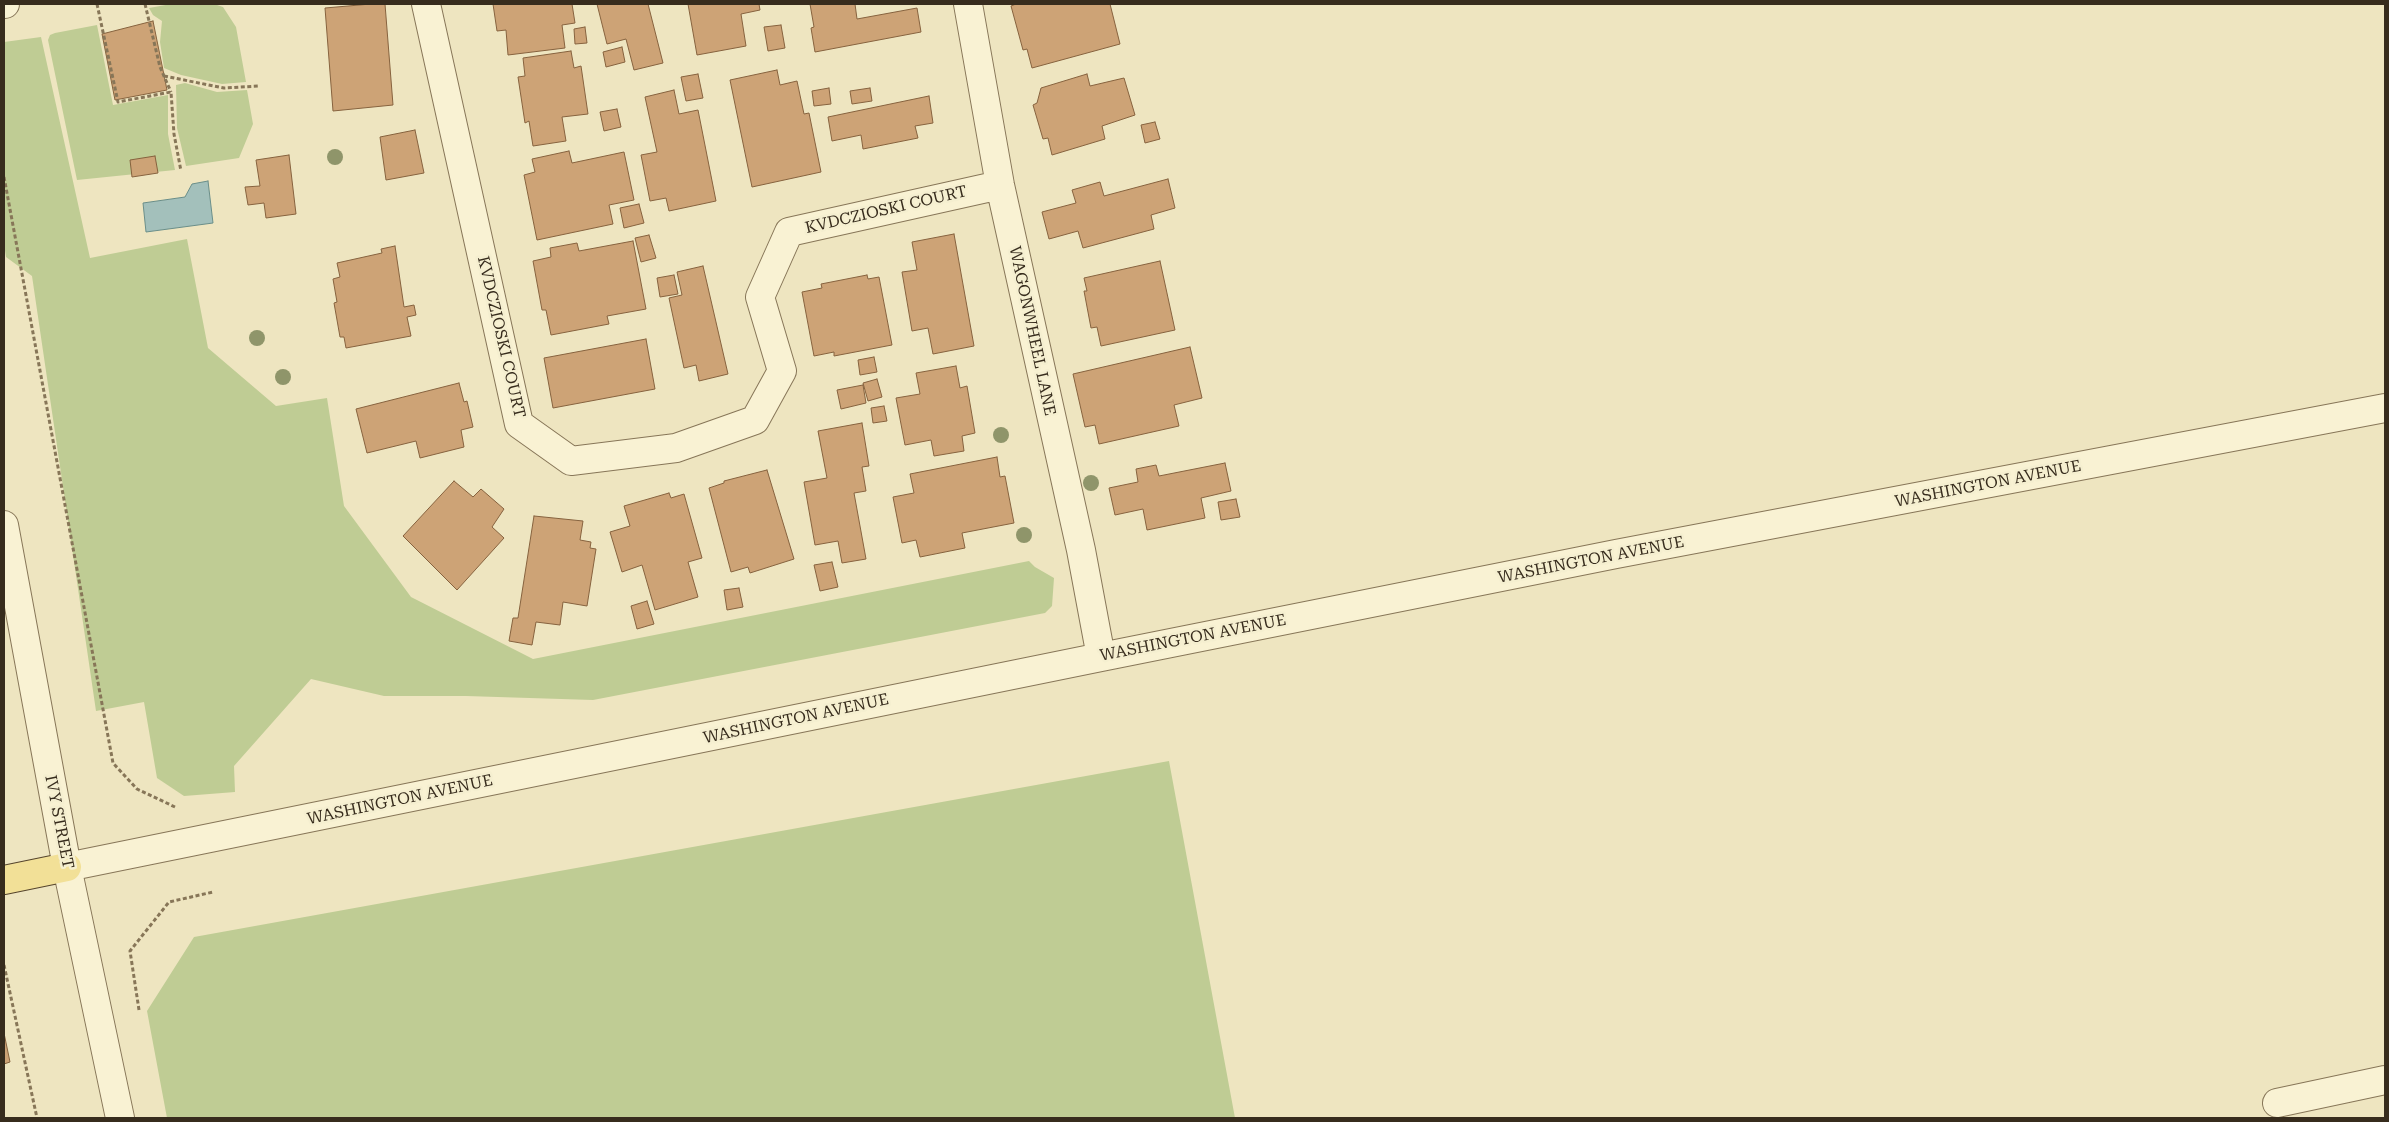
<!DOCTYPE html>
<style>
body{margin:0}
#map{position:relative;width:2389px;height:1122px;overflow:hidden;background:#eee5c0;font-family:"Roboto Serif",serif}
canvas{display:block}
.frame{position:absolute;inset:0;border:5px solid #372c1d;pointer-events:none}
</style>
<div id="map">
<canvas width="2389" height="1122"></canvas>
<div class="frame"></div>
</div>
<script>
const c = document.querySelector('canvas').getContext('2d');
c.lineJoin = 'round';
function fill(path, color) { c.fillStyle = color; c.fill(path, 'evenodd'); }
const poly = rows => new Path2D(rows.map(r => 'M' + r).join(''));
function strokePath(path, color, width, dash) { c.strokeStyle = color; c.lineWidth = width; c.lineCap = dash ? 'butt' : 'round'; c.setLineDash(dash || []); c.stroke(path); }
function write(font, color, halo, rows, align = 'center') {
  c.font = font + ' "Roboto Serif",serif'; c.lineWidth = 5; c.setLineDash([]); c.textBaseline = 'middle'; c.strokeStyle = halo; c.fillStyle = color; for (const [text, x, y, turn = 0] of rows) {
    c.save(); c.translate(x, y); c.rotate((+turn || 0) * Math.PI / 180); c.textAlign = isNaN(turn) ? turn : align; if (halo) c.strokeText(text, 0, 0); c.fillText(text, 0, 0); c.restore();
  }
}
fill(poly([
 [171,4,214,4,223,7,236,27,246,82,222,84,181,75,164,68,160,42,162,21,153,15,149,8],
 [97,25,113,105,168,95,168,134,175,170,77,180,48,40,50,35,55,33],
 [41,37,90,258,187,239,208,348,276,406,327,398,344,506,411,597,533,659,1029,561,1035,567,1054,578,1052,606,1045,613,593,700,466,696,384,696,311,679,234,766,235,792,184,796,157,778,144,702,96,711,32,276,6,257,4,244,4,42],
 [185,83,217,92,247,90,253,124,239,158,186,166,177,128,176,85],
 [1169,761,1235,1118,167,1118,147,1011,194,937]
]), '#bfcc94');
const water = poly([
 [208,181,213,223,146,232,143,203,185,197,192,184,208,181]
]);
fill(water, '#a3c0bb');
strokePath(water, '#6a8e89', 1);
const building = poly([
 [371,4,385,4,393,105,333,111,325,8,371,4],
 [493,4,572,4,575,23,562,25,565,48,508,55,506,30,497,31,493,4],
 [597,4,648,4,663,63,634,70,626,39,607,44,597,4],
 [688,4,759,4,760,10,741,14,746,46,697,55,688,4],
 [810,4,855,4,857,19,917,8,921,32,815,52,811,28,814,27,810,4],
 [1016,4,1110,4,1120,44,1032,68,1027,49,1023,50,1011,6,1016,4],
 [153,21,167,90,115,100,102,34,153,21],
 [781,25,785,48,768,51,764,27,781,25],
 [585,27,587,43,575,44,574,29,585,27],
 [622,47,625,62,606,67,603,52,622,47],
 [571,51,574,68,581,66,588,114,562,117,566,141,533,146,529,121,525,123,518,77,525,76,523,58,571,51],
 [777,70,780,85,797,81,804,114,809,113,821,172,752,187,730,80,777,70],
 [698,74,703,98,686,101,681,77,698,74],
 [1087,74,1090,86,1124,78,1135,115,1102,126,1105,139,1052,155,1048,138,1043,139,1033,105,1037,103,1041,88,1087,74],
 [829,88,831,104,814,106,812,91,829,88],
 [870,88,872,101,852,104,850,91,870,88],
 [674,90,679,114,698,110,716,201,669,211,666,198,650,201,641,155,657,152,645,97,674,90],
 [929,96,933,123,915,126,918,138,863,149,861,135,832,141,828,117,929,96],
 [617,109,621,127,604,131,600,112,617,109],
 [1155,122,1160,139,1145,143,1141,125,1155,122],
 [415,130,424,173,386,180,380,137,415,130],
 [569,151,572,163,624,152,634,200,609,205,613,224,537,240,524,175,535,172,532,159,569,151],
 [289,155,296,214,266,218,264,203,248,205,245,187,260,186,256,160,289,155],
 [155,156,158,173,132,177,130,160,155,156],
 [1168,179,1175,208,1151,215,1154,229,1083,248,1078,231,1049,239,1042,212,1076,203,1072,190,1100,182,1104,196,1168,179],
 [639,204,644,223,624,228,620,208,639,204],
 [954,234,974,346,933,354,928,328,912,331,902,272,917,270,912,242,954,234],
 [649,235,656,258,641,262,635,238,649,235],
 [633,241,646,309,607,316,609,324,551,335,546,310,542,310,533,261,551,257,550,248,577,243,579,251,633,241],
 [395,246,404,307,414,305,416,315,407,317,411,336,346,348,344,337,340,337,334,303,337,302,333,279,340,277,337,263,382,253,381,249,395,246],
 [1160,261,1175,330,1101,346,1097,327,1091,328,1084,291,1087,291,1084,278,1160,261],
 [703,266,728,374,699,381,696,365,684,368,669,298,682,295,677,272,703,266],
 [674,275,678,294,660,297,657,278,674,275],
 [867,275,868,279,879,277,892,345,834,356,834,352,814,356,802,292,822,288,821,284,867,275],
 [646,339,655,389,553,408,544,358,646,339],
 [1190,347,1202,398,1174,405,1179,426,1099,444,1095,425,1085,427,1073,374,1190,347],
 [874,357,877,372,860,375,858,360,874,357],
 [956,366,960,388,967,386,975,433,962,436,964,451,934,456,931,440,905,445,896,398,920,394,916,373,956,366],
 [877,379,882,397,868,401,863,383,877,379],
 [459,383,464,402,467,401,473,427,461,430,464,447,420,458,416,441,367,453,356,409,459,383],
 [863,385,866,403,841,409,837,390,863,385],
 [884,406,887,421,873,423,871,408,884,406],
 [862,423,869,466,862,467,866,491,854,493,866,559,842,563,838,541,815,545,804,482,827,478,818,431,862,423],
 [997,457,1000,477,1005,476,1014,523,962,533,965,548,920,557,916,540,902,543,893,497,914,493,910,474,997,457],
 [1225,463,1231,491,1201,498,1205,518,1147,530,1143,509,1115,515,1109,488,1138,482,1136,469,1156,465,1159,476,1225,463],
 [767,470,794,559,750,573,748,567,731,572,709,488,724,483,724,481,767,470],
 [454,481,473,497,481,489,504,509,492,527,504,538,457,590,403,536,454,481],
 [669,493,671,498,684,494,702,558,688,562,698,597,655,610,642,565,622,572,610,532,630,526,624,506,669,493],
 [1236,499,1240,517,1221,520,1218,502,1236,499],
 [534,516,583,521,580,540,591,542,590,548,596,549,587,606,563,602,560,625,536,622,532,645,509,641,513,618,518,618,534,516],
 [832,562,838,587,820,591,814,565,832,562],
 [739,588,743,607,727,610,724,590,739,588],
 [647,601,654,624,637,629,631,606,647,601],
 [4,1033,10,1062,4,1064,4,1033]
]);
fill(building, '#cda376');
strokePath(building, '#86623e', 1);
const minor = poly([
 [4,4,5,4],
 [426,4,519,424,571,461,676,448,755,420,782,371,760,297,789,232,1000,185],
 [968,4,1000,185,1081,550,1101,657],
 [4,525,67,867,120,1118],
 [67,867,1101,657,1616,554,2385,408],
 [2277,1103,2385,1080]
]);
const major = poly([
 [4,880,67,867]
]);
strokePath(minor, '#877658', 30);
strokePath(major, '#55442c', 30);
strokePath(poly([
 [97,4,118,102,171,92,174,134,181,171],
 [145,4,160,67,171,92],
 [164,76,224,88,258,86],
 [4,177,113,763,137,789,175,807],
 [4,965,37,1118],
 [139,1010,130,951,169,902,213,892]
]), '#877658', 3, [4, 2.5]);
strokePath(minor, '#f9f2d3', 28);
strokePath(major, '#f2e097', 28);
c.fillStyle = '#8f956a';
for (const [x, y] of [
 [335,157],
 [257,338],
 [283,377],
 [1001,435],
 [1091,483],
 [1024,535]
]) { c.beginPath(); c.arc(x, y, 8, 0, 2 * Math.PI); c.fill(); }
write('16px', '#372c1d', '#f5efd0', [
 ["KVDCZIOSKI COURT",886,210,-13],
 ["WAGONWHEEL LANE",1032,331,78],
 ["KVDCZIOSKI COURT",501,337,77],
 ["WASHINGTON AVENUE",1988,484,-11],
 ["WASHINGTON AVENUE",1591,560,-11],
 ["WASHINGTON AVENUE",1193,638,-11],
 ["WASHINGTON AVENUE",796,719,-12],
 ["WASHINGTON AVENUE",400,800,-12],
 ["IVY STREET",59,822,79]
]);
</script>
